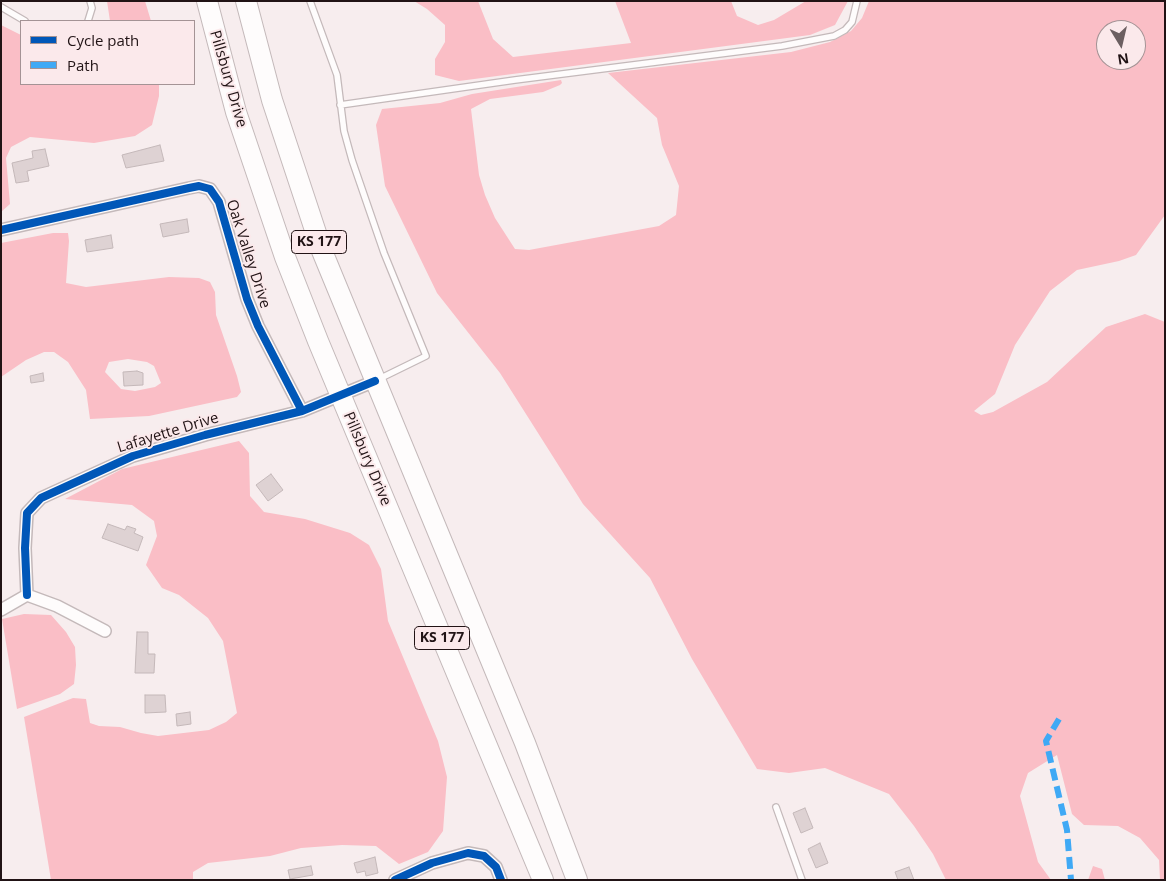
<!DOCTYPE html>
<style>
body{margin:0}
#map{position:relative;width:1166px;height:881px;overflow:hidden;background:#f7edee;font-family:"Open Sans",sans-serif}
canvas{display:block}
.frame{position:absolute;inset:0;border:2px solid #211315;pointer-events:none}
.legend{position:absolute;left:20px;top:20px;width:175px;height:65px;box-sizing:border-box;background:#fbe9eb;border:1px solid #a49395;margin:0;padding:6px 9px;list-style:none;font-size:15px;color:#211315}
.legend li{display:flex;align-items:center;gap:10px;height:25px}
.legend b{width:25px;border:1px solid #a49395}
.north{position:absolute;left:1096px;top:20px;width:50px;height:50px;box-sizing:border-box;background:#fbe9eb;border:1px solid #a49395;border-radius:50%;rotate:171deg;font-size:14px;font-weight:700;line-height:20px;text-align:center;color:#211315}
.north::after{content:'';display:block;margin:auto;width:18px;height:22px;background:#6c5f61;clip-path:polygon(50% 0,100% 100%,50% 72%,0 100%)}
</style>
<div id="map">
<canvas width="1166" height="881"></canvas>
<div class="frame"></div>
<ul class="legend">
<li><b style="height:6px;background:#0057b8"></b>Cycle path</li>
<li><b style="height:6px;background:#3fa9f5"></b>Path</li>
</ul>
<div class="north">N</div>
</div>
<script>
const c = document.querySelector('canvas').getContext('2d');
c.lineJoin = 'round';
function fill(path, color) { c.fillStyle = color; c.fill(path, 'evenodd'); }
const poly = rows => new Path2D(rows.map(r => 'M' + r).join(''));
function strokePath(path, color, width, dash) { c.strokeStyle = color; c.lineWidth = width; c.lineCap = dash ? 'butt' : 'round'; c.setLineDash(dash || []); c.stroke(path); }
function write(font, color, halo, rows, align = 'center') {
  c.font = font + ' "Open Sans",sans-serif'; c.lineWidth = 4; c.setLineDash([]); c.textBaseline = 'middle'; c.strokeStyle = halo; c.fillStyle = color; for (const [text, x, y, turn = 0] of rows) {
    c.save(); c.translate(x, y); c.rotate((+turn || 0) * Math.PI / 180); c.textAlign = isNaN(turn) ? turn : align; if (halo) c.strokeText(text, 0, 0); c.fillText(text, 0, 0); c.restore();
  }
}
fill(poly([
 [107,1,145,1,151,21,110,21],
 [414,1,478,1,493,39,513,57,631,43,615,1,731,1,737,16,758,25,774,20,806,1,848,1,835,25,810,35,459,81,435,75,435,59,445,42,445,25,427,9],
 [869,1,1165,1,1165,215,1136,255,1119,261,1077,270,1050,291,1015,345,995,394,974,411,981,415,993,412,1047,382,1106,327,1145,314,1165,322,1165,880,1160,880,1159,860,1140,838,1118,826,1084,825,1072,814,1057,755,1028,773,1020,796,1038,862,1051,880,946,880,933,854,914,826,889,794,825,768,789,773,757,769,692,659,650,578,583,504,500,373,437,293,385,186,376,125,382,109,440,103,472,94,561,80,562,83,560,85,543,92,490,99,471,109,479,175,485,195,495,218,515,249,529,250,659,226,676,215,679,186,662,145,657,118,608,73,791,52,830,42,851,31,862,18],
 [1106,30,1136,30,1136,60,1106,60],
 [1,25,21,35,21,84,159,84,159,96,152,125,135,136,94,143,30,137,11,147,6,158,10,204,1,212],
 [53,233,68,233,69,241,66,283,86,287,169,277,199,278,210,282,215,292,216,315,237,376,241,392,237,397,149,416,90,419,86,390,68,362,54,352,44,352,26,360,1,377,1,243],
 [128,359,147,362,154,366,161,383,155,387,135,391,121,389,105,372,109,362],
 [239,441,249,453,250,496,264,512,305,519,350,533,369,545,381,569,388,621,438,741,447,777,443,831,428,852,399,864,376,846,342,845,301,848,270,856,208,863,193,872,193,880,51,880,24,717,73,698,86,699,90,723,99,726,120,727,141,733,158,736,209,730,226,722,237,713,223,641,208,618,179,595,162,588,146,565,157,536,154,521,132,505,65,499,122,469],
 [24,614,51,615,66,632,75,647,76,665,74,684,60,694,17,709,2,619],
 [1093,866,1102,869,1105,880,1088,880]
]), '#fabec6');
const building = poly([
 [160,145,164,161,126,168,122,155,160,145],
 [45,149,49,166,27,171,29,181,16,183,12,163,33,158,32,151,45,149],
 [187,219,189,232,163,237,160,224,187,219],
 [111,235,113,248,87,252,85,240,111,235],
 [137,371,143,373,143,385,124,386,123,372,137,371],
 [43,373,44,381,31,383,30,376,43,373],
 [271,474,283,490,268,501,256,485,271,474],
 [108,524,125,530,127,526,136,529,134,533,143,537,138,551,102,538,108,524],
 [137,632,148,632,148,654,155,654,154,673,135,673,137,632],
 [145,695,165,695,166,712,145,713,145,695],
 [190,712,191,724,177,726,176,714,190,712],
 [805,808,813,828,801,833,793,813,805,808],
 [820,843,828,863,816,868,808,849,820,843],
 [375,857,378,873,366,876,365,871,357,873,354,863,375,857],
 [311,866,313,875,290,879,288,870,311,866],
 [909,867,914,880,898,880,895,872,909,867]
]);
fill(building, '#ded2d3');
strokePath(building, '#c4b8b9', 1);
const service = poly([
 [310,1,337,75,344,131,352,160,384,253,426,356,379,379],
 [1,7,25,21],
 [88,21,92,8,90,1],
 [340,105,515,80,782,46,834,36,845,30,852,22,857,1],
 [776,807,802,880]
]);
const minor = poly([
 [1,230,189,188,199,186,210,189,219,202,247,299,258,326,302,411],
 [27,595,25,548,27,513,41,498,133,456,205,435,302,411,375,381],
 [27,595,57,606,105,631],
 [1,610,27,595],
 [395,880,432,863,468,853,484,856,496,867,501,880]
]);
const trunk = poly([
 [207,1,236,112,285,257,318,341,543,880],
 [246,1,272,100,322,251,525,743,577,880]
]);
strokePath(service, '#c4b9ba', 8);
strokePath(minor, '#c4b9ba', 14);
strokePath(trunk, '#c4b9ba', 22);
strokePath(service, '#fefcfc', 5.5);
strokePath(minor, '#fefcfc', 11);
strokePath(trunk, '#fefcfc', 20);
strokePath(poly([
 [1059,719,1046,741,1067,830,1071,880]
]), '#3fa9f5', 6, [12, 6]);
strokePath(poly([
 [1,230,189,188,199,186,210,189,219,202,247,299,258,326,302,411],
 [27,595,25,548,27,513,41,498,133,456,205,435,302,411,375,381],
 [395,880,432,863,468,853,484,856,496,867,501,880]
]), '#0057b8', 8);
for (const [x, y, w] of [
 [319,242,55],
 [442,638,55]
]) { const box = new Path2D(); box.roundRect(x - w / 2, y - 11.5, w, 23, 4); c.fillStyle = '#fbe9eb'; c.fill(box); strokePath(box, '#211315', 1); }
write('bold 14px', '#211315', null, [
 ["KS 177",319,242],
 ["KS 177",442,638]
]);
write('15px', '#211315', '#fbe9eb', [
 ["Pillsbury Drive",228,79,74],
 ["Oak Valley Drive",248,254,72],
 ["Lafayette Drive",168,433,-17],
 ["Pillsbury Drive",367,459,67]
]);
</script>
